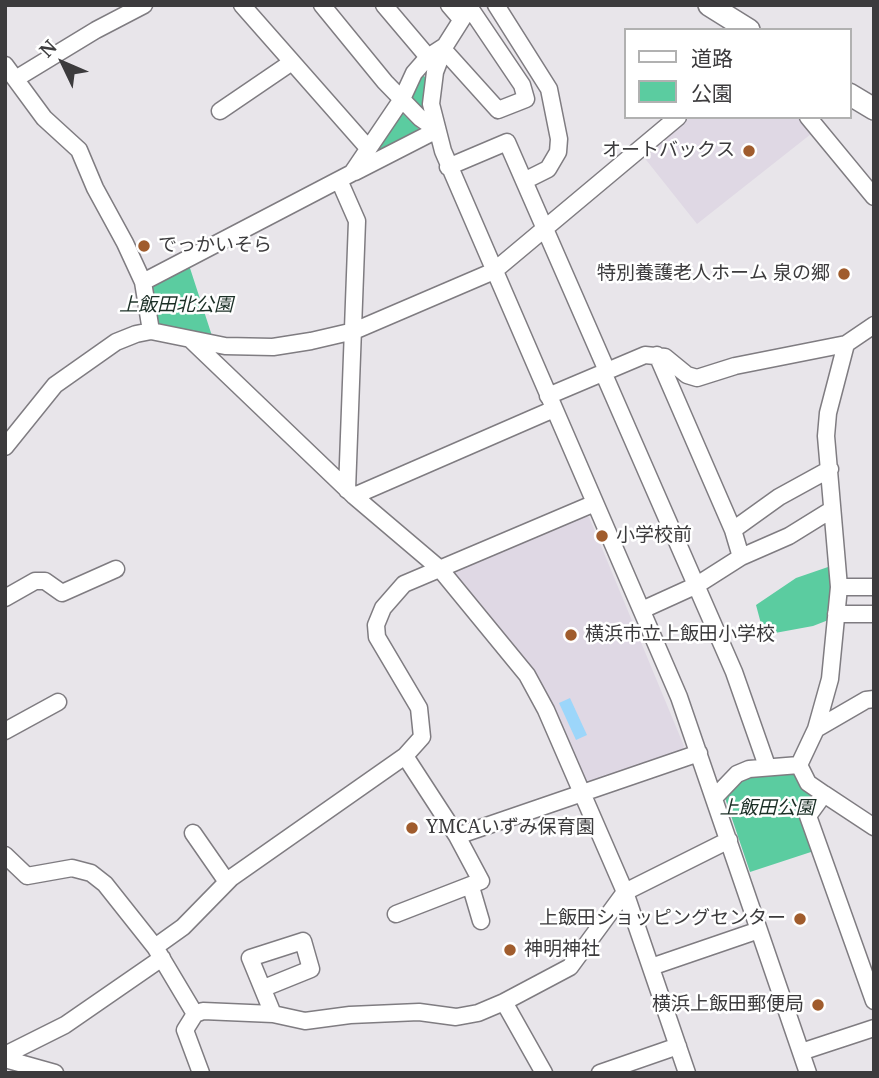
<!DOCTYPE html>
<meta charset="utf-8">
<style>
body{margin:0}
#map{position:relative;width:879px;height:1078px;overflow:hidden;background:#e8e5ea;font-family:"Noto Serif","Noto Sans JP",serif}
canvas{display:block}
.frame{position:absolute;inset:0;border:7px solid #3c3b3d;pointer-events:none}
.legend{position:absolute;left:624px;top:28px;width:228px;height:91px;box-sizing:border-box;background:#fff;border:2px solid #b1b1b1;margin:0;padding:9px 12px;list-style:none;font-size:21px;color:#3c3b3d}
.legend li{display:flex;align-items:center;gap:14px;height:35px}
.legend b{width:35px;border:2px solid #b1b1b1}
.north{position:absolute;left:28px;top:28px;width:70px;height:70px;-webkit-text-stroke:5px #fff;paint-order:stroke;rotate:314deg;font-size:19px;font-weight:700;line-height:28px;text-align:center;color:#3c3b3d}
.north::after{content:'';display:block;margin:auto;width:24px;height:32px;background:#3c3b3d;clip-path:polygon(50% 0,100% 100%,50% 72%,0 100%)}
</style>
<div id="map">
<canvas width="879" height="1078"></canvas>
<div class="frame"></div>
<ul class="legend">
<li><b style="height:9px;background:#fff"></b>道路</li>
<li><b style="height:19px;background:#5bcca0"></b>公園</li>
</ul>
<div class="north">N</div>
</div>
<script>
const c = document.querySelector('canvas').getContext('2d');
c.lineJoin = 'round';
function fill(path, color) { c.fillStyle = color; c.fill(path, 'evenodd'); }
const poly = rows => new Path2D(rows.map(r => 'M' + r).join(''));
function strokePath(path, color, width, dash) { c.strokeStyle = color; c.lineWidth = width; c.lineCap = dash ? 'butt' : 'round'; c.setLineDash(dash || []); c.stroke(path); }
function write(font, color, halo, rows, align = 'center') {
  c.font = font + ' "Noto Serif","Noto Sans JP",serif'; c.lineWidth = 5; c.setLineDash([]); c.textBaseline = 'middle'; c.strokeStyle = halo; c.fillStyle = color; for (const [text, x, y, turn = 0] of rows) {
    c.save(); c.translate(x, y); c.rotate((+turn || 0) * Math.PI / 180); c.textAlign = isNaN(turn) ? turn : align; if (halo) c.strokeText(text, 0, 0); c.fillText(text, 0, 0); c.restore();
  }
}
fill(poly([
 [690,117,798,117,811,134,697,224,643,156],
 [585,516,589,517,684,746,681,752,587,783,553,708,454,575,455,571]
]), '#dfd8e4');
fill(poly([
 [422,75,427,78,426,114,409,99,409,89],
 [400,111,422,132,364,162],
 [189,265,213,339,154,328,149,288],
 [828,567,835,574,831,619,813,626,764,635,756,605,796,578],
 [795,769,805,789,815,798,814,851,750,872,723,792,746,776]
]), '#5bcca0');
fill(poly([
 [570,698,587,735,576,740,559,703]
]), '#9cd6fa');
const minor = poly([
 [242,5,368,148],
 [322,5,385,82,420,118,437,130],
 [384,5,428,57],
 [449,5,461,19],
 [471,5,445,46,435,72,431,104,443,151,679,697,808,1073],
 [496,5,549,89,559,139,558,152,548,169,524,181],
 [443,49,498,110,526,99,522,85,470,8],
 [5,65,44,118,79,150,95,188,125,243,143,282,151,331],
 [17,78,96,30,144,5],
 [220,111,292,62],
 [808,117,874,197],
 [448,167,507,142,604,364,606,379,734,672,767,766],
 [355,172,437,130],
 [339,180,357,221,347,490],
 [143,282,352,173,402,99,414,73,428,57,445,46],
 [190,339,354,496,440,569,527,675,546,710,625,892,687,1073],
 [846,344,828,413,826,436,839,587,830,679,816,729,799,765,808,783,824,794,808,816,874,1001],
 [548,396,645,355,665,357,687,375,697,378,735,366,846,344,874,325],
 [5,447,55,385,116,342,136,334,151,331,225,346,273,347,311,341,354,331,494,271,678,117],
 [354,496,554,409],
 [733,530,779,497,830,469],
 [741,557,789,536,831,510],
 [839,587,874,587],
 [5,598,35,581,45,581,62,593,116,569],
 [642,610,697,585,741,557,733,530,657,355],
 [836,614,874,614],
 [816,729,866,700,874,699],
 [5,731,58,702],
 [405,756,457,836,699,753],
 [824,794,874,827],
 [714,798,737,774,749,769,799,765],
 [193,833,227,882],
 [5,855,27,876,72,868,91,873,105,884,155,947,195,1014],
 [471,887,481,921],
 [396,914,481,881,457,836],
 [155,947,183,927,231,878,405,756,422,737,419,708,377,637,376,625,383,608,404,584,595,503],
 [651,967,759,930],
 [264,988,311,969,303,941,250,958,273,1014],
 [504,1002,544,1073],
 [801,1052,874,1028],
 [5,1055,65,1025,162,958],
 [5,1059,55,1073],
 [201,1073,185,1030,195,1014,203,1011,273,1014,305,1021,350,1015,419,1012,456,1017,478,1013,504,1002,570,967,625,892,729,840],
 [600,1073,678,1046]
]);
const major = poly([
 [709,5,749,30],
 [849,94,874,109]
]);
strokePath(minor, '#7f7c81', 19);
strokePath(major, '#7f7c81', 24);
strokePath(minor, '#fff', 16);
strokePath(major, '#fff', 21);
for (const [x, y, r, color] of [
 [749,151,7,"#a05c2d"],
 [144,246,7,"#a05c2d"],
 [844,274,7,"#a05c2d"],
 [602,536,7,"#a05c2d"],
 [571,635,7,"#a05c2d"],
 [412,828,7,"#a05c2d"],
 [800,919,7,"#a05c2d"],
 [510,950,7,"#a05c2d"],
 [818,1005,7,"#a05c2d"]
]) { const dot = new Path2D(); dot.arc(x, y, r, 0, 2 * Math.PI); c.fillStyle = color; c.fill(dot); strokePath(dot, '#fff', 2.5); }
write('19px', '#3c3b3d', '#fff', [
 ["オートバックス",735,151,"right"],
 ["でっかいそら",158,246],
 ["特別養護老人ホーム 泉の郷",830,274,"right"],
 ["小学校前",616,536],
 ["横浜市立上飯田小学校",585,635],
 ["YMCAいずみ保育園",426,828],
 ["上飯田ショッピングセンター",786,919,"right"],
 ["神明神社",524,950],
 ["横浜上飯田郵便局",804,1005,"right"]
], 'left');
write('italic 19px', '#1b2f26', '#fff', [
 ["上飯田北公園",176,306],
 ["上飯田公園",767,809]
]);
</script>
